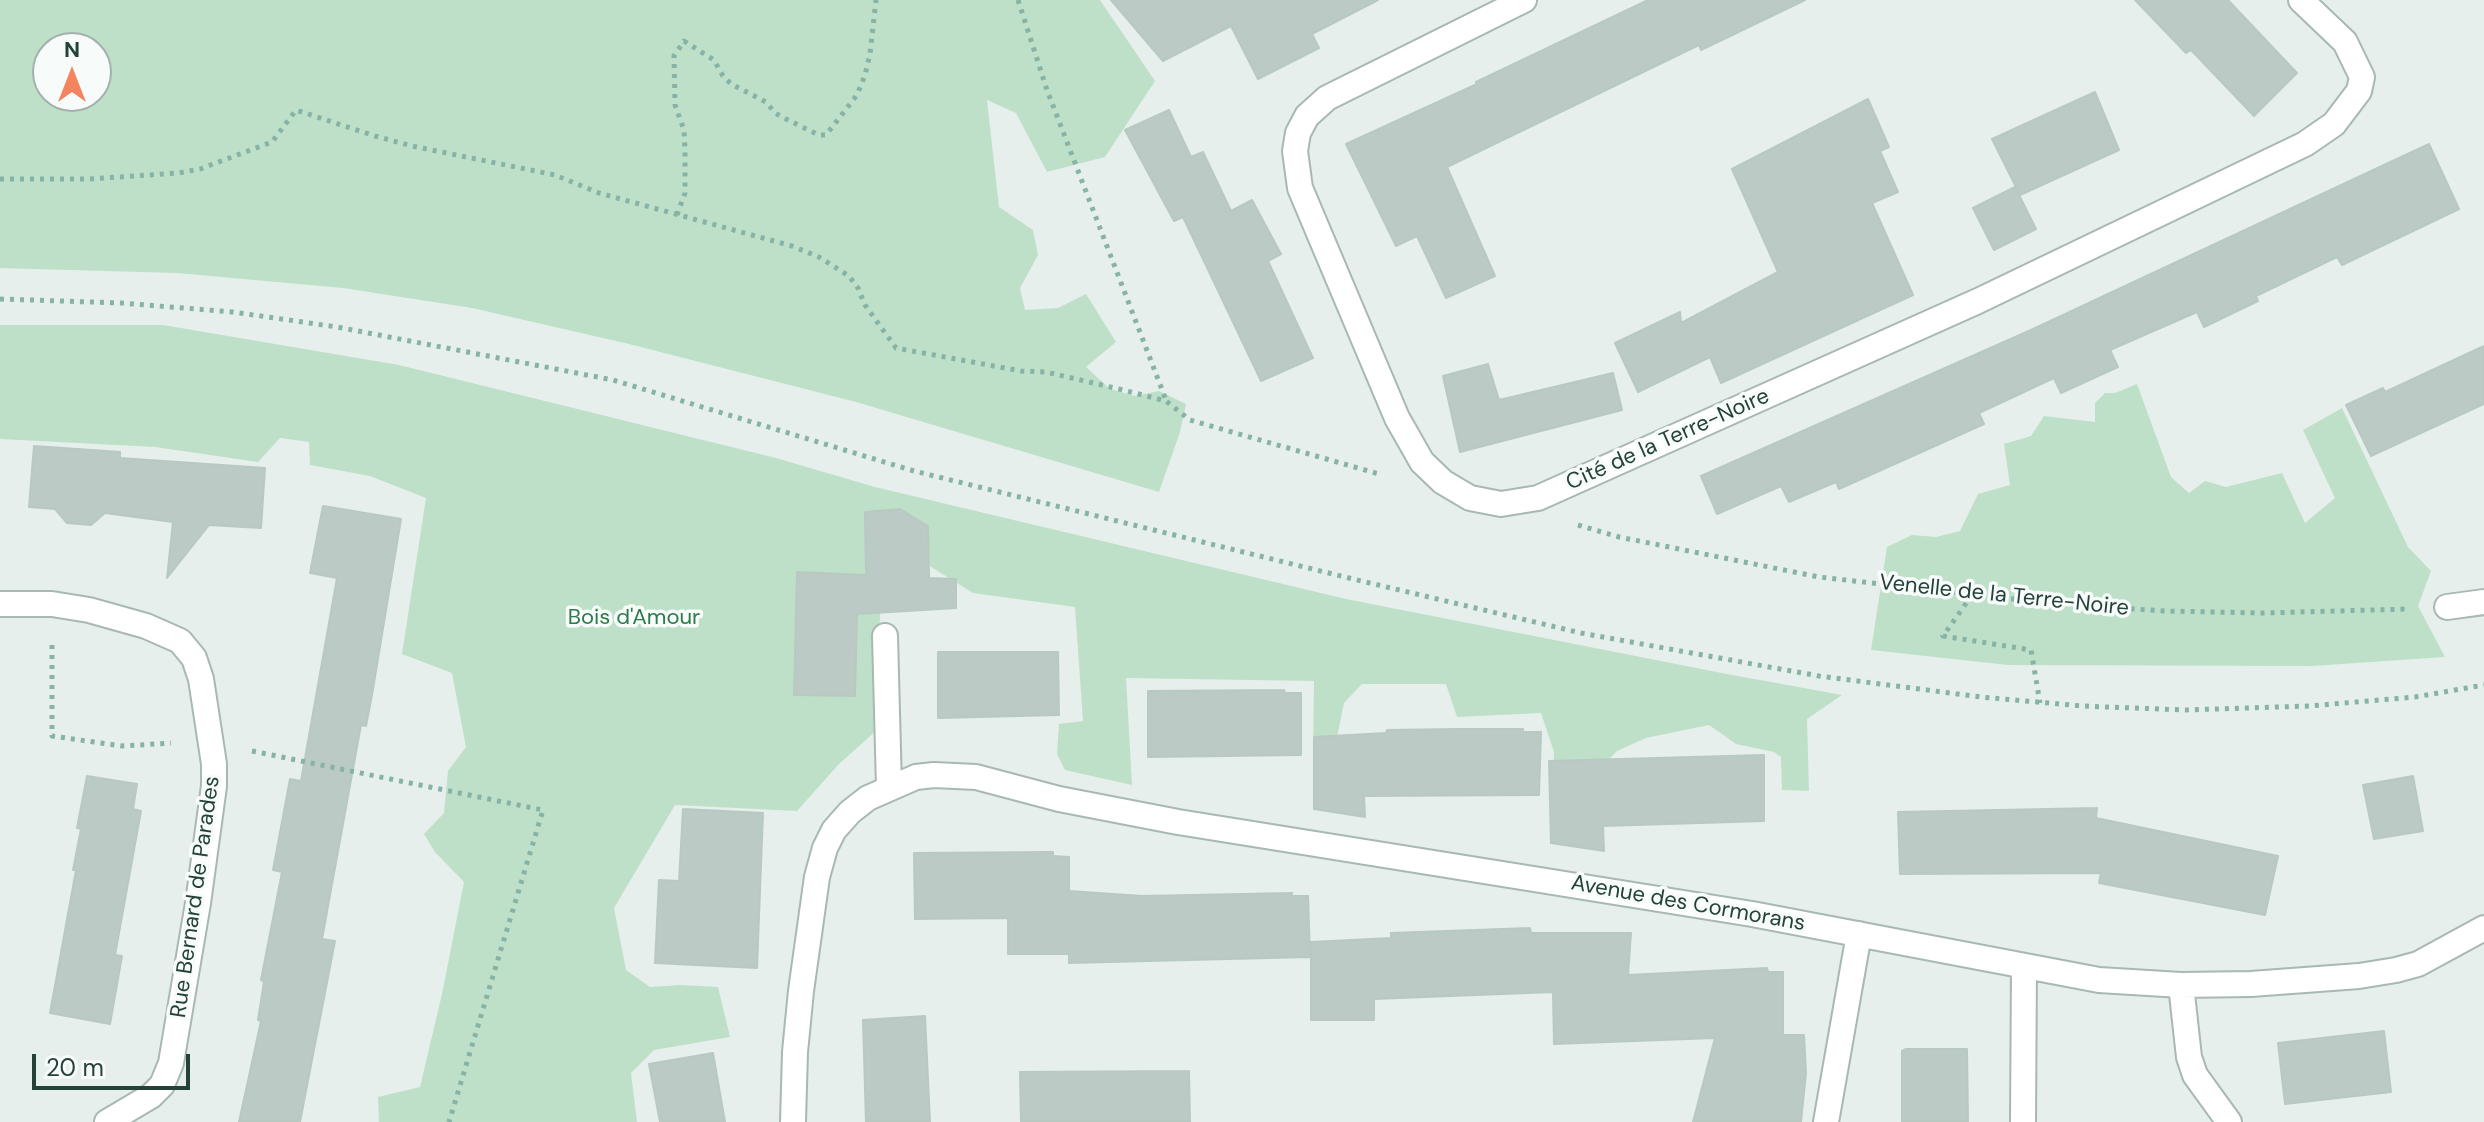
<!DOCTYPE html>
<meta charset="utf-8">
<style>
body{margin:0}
#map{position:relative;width:2484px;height:1122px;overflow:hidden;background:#e6efeb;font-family:"DM Sans",sans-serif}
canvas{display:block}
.north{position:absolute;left:32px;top:32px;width:80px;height:80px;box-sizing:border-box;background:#f7fbf9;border:2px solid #a3b1ad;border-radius:50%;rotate:0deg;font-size:22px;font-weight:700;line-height:32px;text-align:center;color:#24423a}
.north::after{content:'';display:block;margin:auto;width:28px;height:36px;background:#f4845f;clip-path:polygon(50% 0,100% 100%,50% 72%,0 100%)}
.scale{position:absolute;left:32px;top:1054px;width:158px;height:36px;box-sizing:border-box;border:4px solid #24423a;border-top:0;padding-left:10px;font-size:24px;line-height:28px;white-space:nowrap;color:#24423a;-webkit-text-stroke:6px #f7fbf9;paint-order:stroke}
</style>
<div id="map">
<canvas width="2484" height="1122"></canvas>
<div class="north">N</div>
<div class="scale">20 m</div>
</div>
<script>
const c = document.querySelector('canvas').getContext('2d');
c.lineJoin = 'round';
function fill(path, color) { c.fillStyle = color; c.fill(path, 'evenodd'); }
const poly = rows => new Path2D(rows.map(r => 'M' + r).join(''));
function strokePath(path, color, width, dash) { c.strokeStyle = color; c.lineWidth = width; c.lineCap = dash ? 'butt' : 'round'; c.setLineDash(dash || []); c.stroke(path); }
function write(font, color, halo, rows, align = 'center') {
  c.font = font + ' "DM Sans",sans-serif'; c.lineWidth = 7; c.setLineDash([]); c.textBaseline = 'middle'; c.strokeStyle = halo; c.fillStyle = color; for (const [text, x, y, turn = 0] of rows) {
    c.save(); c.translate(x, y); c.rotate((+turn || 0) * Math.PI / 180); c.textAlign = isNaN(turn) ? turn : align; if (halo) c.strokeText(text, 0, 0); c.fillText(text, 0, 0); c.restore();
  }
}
fill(poly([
 [0,0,1100,0,1155,81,1105,157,1047,172,1016,113,987,100,999,207,1033,230,1038,255,1020,288,1025,310,1058,308,1086,294,1116,342,1086,367,1110,389,1135,396,1159,391,1186,404,1180,432,1159,492,856,402,629,344,472,308,343,288,177,273,0,268],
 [96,48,96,96,48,96,48,48],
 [0,325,163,325,399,365,776,458,875,487,1346,599,1727,674,1842,695,1807,719,1809,791,1782,790,1781,757,1774,752,1736,744,1709,725,1646,738,1617,751,1585,784,1553,786,1554,752,1541,713,1457,717,1446,684,1362,684,1344,703,1334,752,1313,754,1314,681,1126,678,1132,785,1065,770,1057,754,1059,724,1083,721,1075,607,973,593,928,565,881,576,877,730,839,764,797,811,675,805,614,908,626,970,650,987,681,985,718,987,730,1037,654,1050,631,1073,637,1122,379,1122,378,1097,420,1087,442,994,464,882,435,852,424,834,444,813,448,771,466,747,452,673,402,654,426,498,370,476,310,465,309,442,280,438,258,462,155,447,0,439],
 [2137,384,2171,477,2189,493,2205,481,2226,487,2282,473,2305,523,2335,498,2303,430,2342,408,2408,547,2431,571,2418,606,2445,657,2312,666,2008,665,1871,650,1887,547,1912,535,1936,537,1960,531,1978,494,2010,485,2004,444,2031,436,2044,416,2095,422,2095,403,2105,393,2115,393]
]), '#bfe0c8');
const building = poly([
 [1111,0,1378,0,1312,34,1319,48,1258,79,1231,26,1163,61,1111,0],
 [1648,0,1805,0,1701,50,1699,45,1447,167,1495,276,1446,298,1417,236,1396,246,1346,144,1477,84,1476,82,1648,0],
 [2135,0,2228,0,2297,73,2254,116,2191,50,2186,53,2135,0],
 [2095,92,2119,150,2020,195,1992,139,2095,92],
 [1868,99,1889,147,1880,151,1898,192,1872,203,1913,295,1721,383,1710,357,1638,392,1615,343,1680,312,1681,323,1778,272,1732,169,1868,99],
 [1169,110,1191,157,1203,152,1231,211,1252,200,1281,254,1268,261,1313,358,1261,381,1183,217,1174,221,1125,130,1169,110],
 [2429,144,2459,209,2342,265,2337,257,2256,296,2258,301,2204,327,2197,312,2110,350,2118,367,2061,393,2054,378,1979,413,1984,424,1839,489,1836,482,1789,502,1781,486,1717,514,1701,476,2031,330,2429,144],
 [2015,187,2036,229,1994,250,1973,208,2015,187],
 [2484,346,2484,404,2371,456,2346,405,2383,388,2385,392,2484,346],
 [1488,364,1499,400,1613,373,1622,410,1460,452,1443,376,1488,364],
 [34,446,120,452,120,458,265,468,261,528,209,525,167,578,173,522,105,513,91,525,67,523,55,509,29,507,34,446],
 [323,506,401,519,372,695,366,726,361,725,322,939,335,941,300,1122,239,1122,261,1021,258,1020,264,982,261,980,282,872,273,870,290,779,301,781,337,578,310,573,323,506],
 [900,509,928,526,929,578,956,579,956,608,857,614,855,696,794,695,797,572,866,575,865,512,900,509],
 [938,652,1058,652,1059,715,938,718,938,652],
 [1284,690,1285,693,1301,693,1301,755,1148,757,1148,691,1284,690],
 [1456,729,1523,729,1523,732,1541,732,1539,795,1364,796,1365,817,1314,809,1314,737,1386,733,1387,730,1456,729],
 [1764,755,1764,821,1603,826,1604,851,1551,843,1549,761,1764,755],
 [87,776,137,784,133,809,141,811,115,955,122,956,110,1024,50,1013,76,870,73,870,81,829,77,828,87,776],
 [2413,776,2423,831,2374,839,2363,785,2413,776],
 [2097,808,2096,818,2278,856,2265,915,2099,883,2101,873,1900,874,1898,812,2097,808],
 [683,809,763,813,757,968,655,963,659,880,679,881,683,809],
 [1053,852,1053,856,1069,857,1069,891,1142,896,1292,893,1292,896,1308,896,1310,957,1069,963,1069,954,1008,954,1008,918,915,919,914,853,1053,852],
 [1530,928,1531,933,1631,933,1628,975,1767,968,1768,972,1783,972,1783,1035,1804,1035,1806,1073,1801,1122,1693,1122,1715,1038,1554,1044,1553,992,1374,999,1374,1020,1311,1020,1311,942,1391,938,1391,933,1530,928],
 [925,1016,930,1122,866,1122,863,1020,925,1016],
 [2384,1031,2391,1092,2285,1104,2278,1043,2384,1031],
 [1906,1049,1967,1049,1968,1122,1902,1122,1902,1051,1906,1049],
 [713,1053,725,1122,660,1122,649,1064,713,1053],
 [1189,1071,1190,1122,1021,1122,1020,1072,1189,1071]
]);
fill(building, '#bbcac4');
strokePath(building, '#b8c9c2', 2);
const minor = poly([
 [1524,0,1327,98,1307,116,1298,133,1295,151,1300,188,1397,418,1422,462,1443,482,1470,498,1501,504,1538,498,1978,301,2305,144,2334,124,2359,91,2362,77,2345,42,2301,0],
 [0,604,52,604,89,610,146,626,180,641,194,658,201,679,214,764,214,786,198,903,171,1063,162,1085,151,1096,107,1122],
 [2447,607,2484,602],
 [885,636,889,788],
 [2181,985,2189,1057,2195,1075,2229,1122],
 [793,1122,795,1052,801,991,817,877,825,848,834,830,850,812,868,798,916,777,934,775,976,777,1059,799,1178,822,1752,914,2099,980,2181,985,2251,984,2359,976,2396,970,2418,964,2484,928],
 [1826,1122,1859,934],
 [2023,1122,2024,967]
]);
strokePath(minor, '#a8b8b2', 28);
strokePath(poly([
 [1018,0,1047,90,1166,400],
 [0,179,89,179,178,173,200,169,272,142,296,110,375,136,412,146,555,175,599,193,792,246,819,257,849,276,858,288,865,305,896,348,1021,371,1046,372,1119,389,1166,401,1190,420,1379,474,1382,473],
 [677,215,685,193,685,150,684,130,675,105,674,56,684,41,714,60,723,76,731,84,766,102,775,113,786,119,819,135,826,135,857,95,865,75,870,54,876,0],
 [0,299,121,303,233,312,337,327,613,380,914,471,1353,579,1581,633,1819,676,1981,697,2082,706,2185,710,2309,706,2415,697,2484,685],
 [1578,525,1619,537,1819,577,2049,603,2164,611,2263,613,2409,609],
 [1972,595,1943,636,2031,650,2040,703],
 [52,645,52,736,122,746,171,743],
 [252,751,543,810,449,1122]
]), '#86b3a5', 5, [4, 6]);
strokePath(minor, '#fff', 24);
write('22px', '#24423a', '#f7fbf9', [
 ["Cité de la Terre-Noire",1668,440,-24],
 ["Venelle de la Terre-Noire",2004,596,6],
 ["Rue Bernard de Parades",196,897,-82],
 ["Avenue des Cormorans",1688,904,10]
]);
write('22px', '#2d7a4b', '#f7fbf9', [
 ["Bois d'Amour",634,618]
]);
</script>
